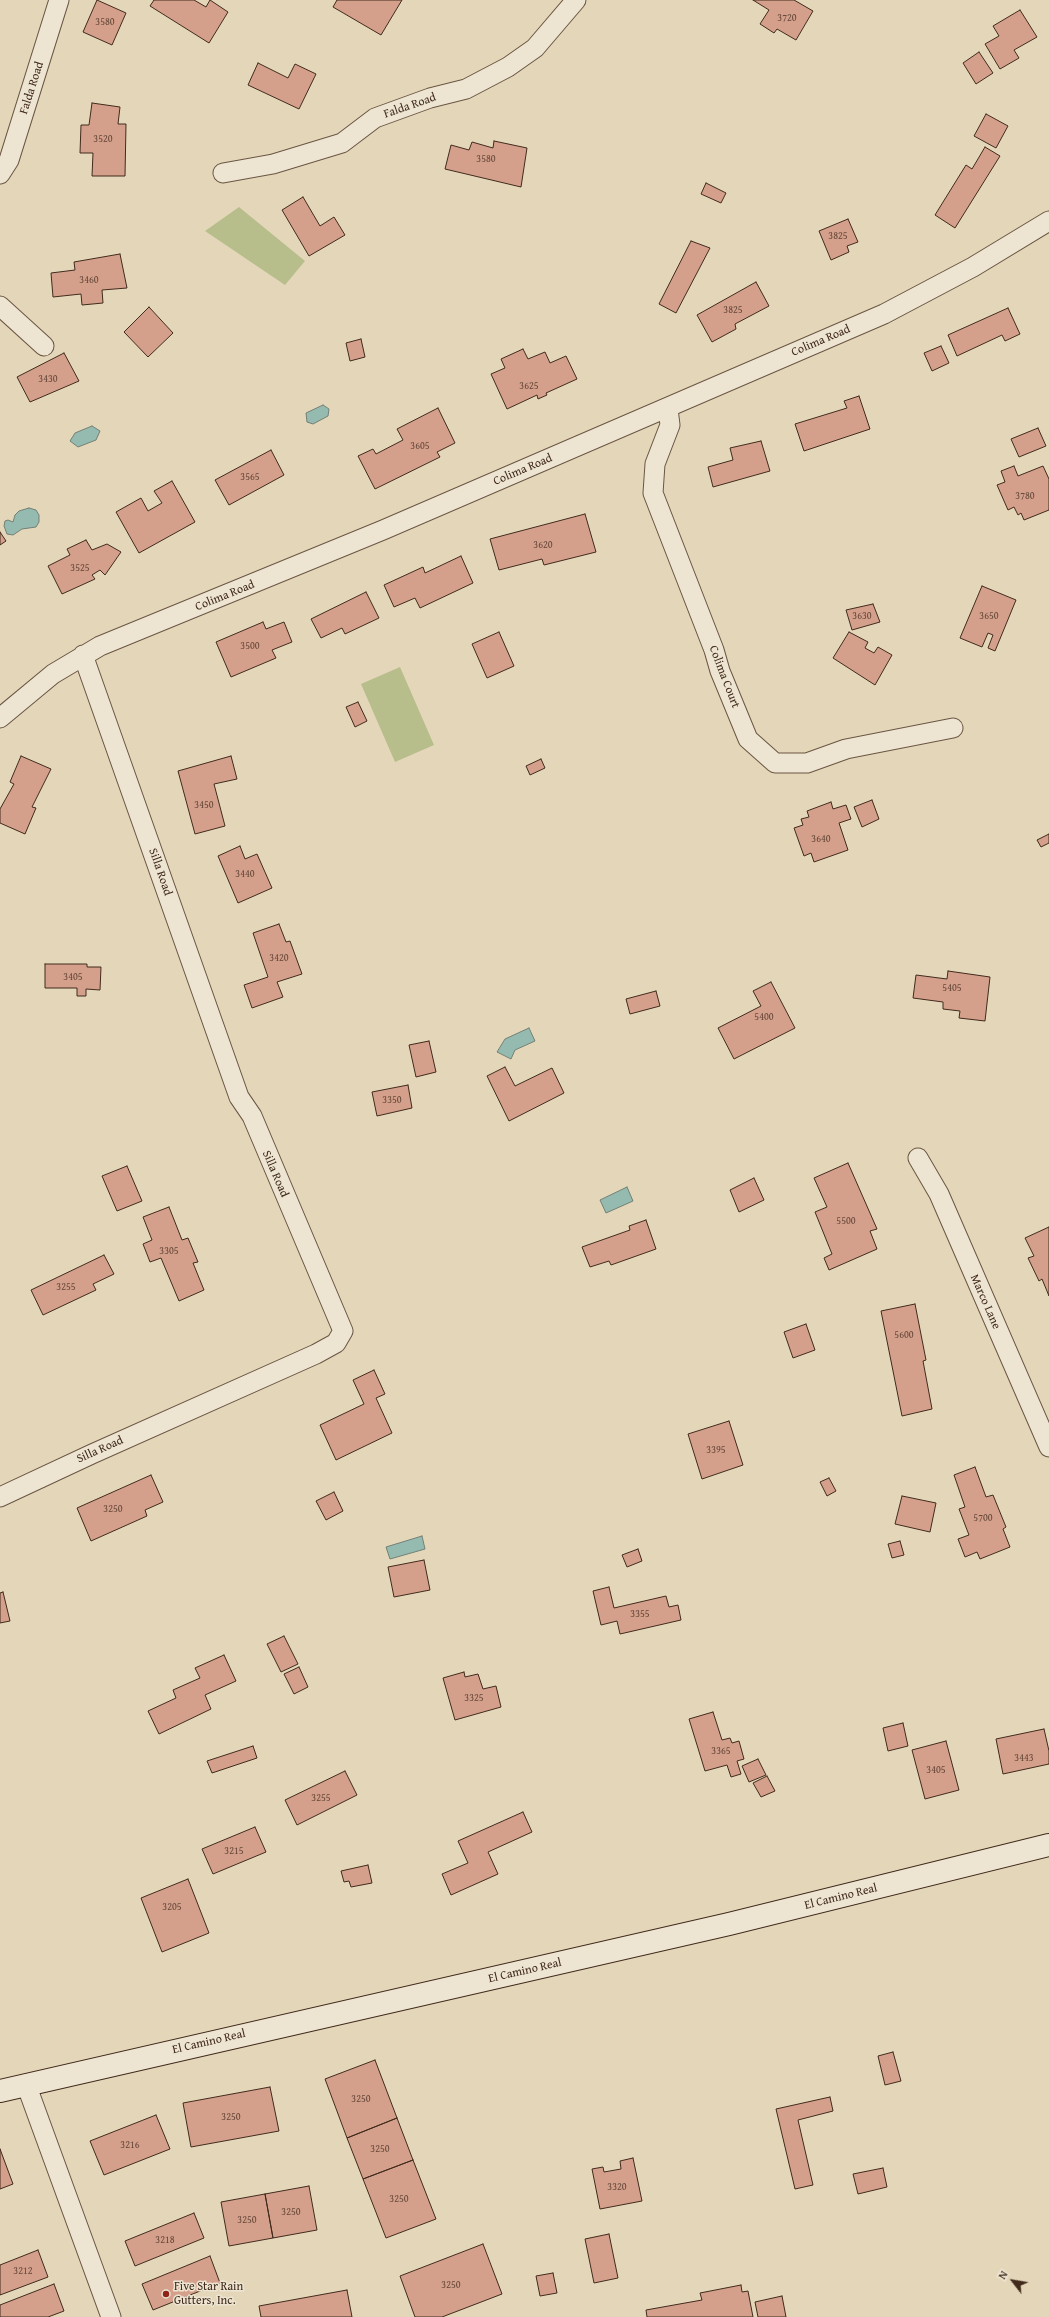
<!DOCTYPE html>
<style>
body{margin:0}
#map{position:relative;width:1049px;height:2317px;overflow:hidden;background:#e4d7b9;font-family:"Gentium Book Plus",serif}
canvas{display:block}
.north{position:absolute;left:993px;top:2261px;width:40px;height:40px;-webkit-text-stroke:3px #ede5d2;paint-order:stroke;rotate:301deg;font-size:11px;font-weight:700;line-height:16px;text-align:center;color:#412a1c}
.north::after{content:'';display:block;margin:auto;width:14px;height:18px;background:#412a1c;clip-path:polygon(50% 0,100% 100%,50% 72%,0 100%)}
</style>
<div id="map">
<canvas width="1049" height="2317"></canvas>
<div class="north">N</div>
</div>
<script>
const c = document.querySelector('canvas').getContext('2d');
c.lineJoin = 'round';
function fill(path, color) { c.fillStyle = color; c.fill(path, 'evenodd'); }
const poly = rows => new Path2D(rows.map(r => 'M' + r).join(''));
function strokePath(path, color, width, dash) { c.strokeStyle = color; c.lineWidth = width; c.lineCap = dash ? 'butt' : 'round'; c.setLineDash(dash || []); c.stroke(path); }
function write(font, color, halo, rows, align = 'center') {
  c.font = font + ' "Gentium Book Plus",serif'; c.lineWidth = 3; c.setLineDash([]); c.textBaseline = 'middle'; c.strokeStyle = halo; c.fillStyle = color; for (const [text, x, y, turn = 0] of rows) {
    c.save(); c.translate(x, y); c.rotate((+turn || 0) * Math.PI / 180); c.textAlign = isNaN(turn) ? turn : align; if (halo) c.strokeText(text, 0, 0); c.fillText(text, 0, 0); c.restore();
  }
}
fill(poly([
 [239,207,305,261,285,285,205,231],
 [400,667,434,745,395,762,361,684]
]), '#b8bd8c');
const water = poly([
 [323,405,329,409,328,416,313,424,307,422,306,413,323,405],
 [92,426,100,431,96,440,78,447,70,441,75,433,92,426],
 [29,508,36,510,39,515,39,522,36,527,22,529,13,535,7,534,4,526,5,521,8,520,13,522,15,515,19,511,29,508],
 [529,1028,535,1041,515,1050,511,1059,497,1052,505,1039,529,1028],
 [627,1187,633,1201,606,1213,600,1200,627,1187],
 [422,1536,425,1549,390,1559,386,1547,422,1536]
]);
fill(water, '#95bab0');
strokePath(water, '#738075', 1);
const building = poly([
 [97,0,126,13,112,45,83,32,97,0],
 [154,0,194,0,206,7,210,0,228,12,209,43,150,6,154,0],
 [337,0,402,0,381,35,333,7,337,0],
 [753,0,794,0,813,11,796,40,777,29,774,33,760,24,769,10,753,0],
 [1020,10,1037,37,1014,50,1019,58,1000,69,985,44,999,36,993,26,1020,10],
 [979,52,993,73,976,84,963,63,979,52],
 [258,63,288,78,295,64,316,74,299,109,248,85,258,63],
 [92,103,120,107,118,124,126,124,125,176,92,176,93,153,80,153,81,125,89,125,92,103],
 [986,114,1008,126,996,148,974,136,986,114],
 [494,141,527,148,521,187,445,169,451,145,469,150,472,142,493,148,494,141],
 [985,147,1000,156,955,228,935,215,966,165,972,169,985,147],
 [706,183,726,193,721,203,701,194,706,183],
 [303,197,320,226,334,217,345,235,309,256,282,210,303,197],
 [848,219,858,242,847,246,849,252,831,260,819,231,848,219],
 [691,241,710,248,676,313,659,304,691,241],
 [120,254,127,288,102,290,103,303,82,305,81,294,53,297,51,273,75,270,74,262,120,254],
 [756,282,769,306,735,324,736,329,712,342,697,315,756,282],
 [149,307,173,333,148,357,124,332,149,307],
 [1008,308,1020,334,1005,341,1002,335,957,356,948,335,1008,308],
 [361,339,365,357,350,361,346,343,361,339],
 [941,346,949,363,932,371,924,353,941,346],
 [523,349,528,359,545,352,550,363,566,356,577,379,546,393,547,395,538,399,537,395,507,409,491,374,505,368,501,359,523,349],
 [64,353,79,381,30,402,17,377,64,353],
 [859,396,870,429,804,451,795,424,847,408,844,401,859,396],
 [438,408,455,443,437,452,440,457,375,489,358,456,373,449,376,454,403,440,397,429,438,408],
 [1038,428,1046,446,1019,457,1011,439,1038,428],
 [761,441,770,471,713,487,708,467,733,460,730,448,761,441],
 [271,450,284,475,229,505,215,480,271,450],
 [1014,466,1018,476,1043,466,1049,479,1049,510,1024,520,1021,513,1018,515,1014,507,1008,510,997,485,1005,482,1001,471,1014,466],
 [172,481,195,522,139,553,116,512,141,498,148,511,162,503,154,491,172,481],
 [585,514,596,552,544,565,542,559,499,570,490,539,585,514],
 [0,532,6,541,0,545,0,532],
 [86,540,92,550,107,544,121,552,105,575,100,570,92,575,95,579,62,594,48,566,70,555,67,549,86,540],
 [461,556,473,583,420,608,415,598,394,607,384,585,423,567,425,573,461,556],
 [982,586,1016,600,995,651,988,648,993,635,988,633,982,647,960,638,982,586],
 [366,592,379,618,345,634,342,628,321,638,311,619,366,592],
 [873,604,880,622,852,630,846,610,873,604],
 [263,622,266,629,284,622,292,642,272,650,276,658,231,677,216,642,263,622],
 [499,632,514,666,487,678,472,644,499,632],
 [849,632,868,642,865,648,874,653,878,647,892,655,875,685,833,658,849,632],
 [358,702,367,721,355,727,346,707,358,702],
 [21,756,51,769,32,807,36,808,25,834,0,823,0,809,14,784,10,782,21,756],
 [231,756,237,779,214,784,225,826,195,834,178,771,231,756],
 [541,759,545,768,530,775,526,766,541,759],
 [872,800,879,819,862,827,854,807,872,800],
 [831,802,833,809,846,805,851,819,839,823,848,850,814,862,811,853,804,856,794,828,803,825,801,819,809,817,807,811,831,802],
 [1049,834,1049,843,1041,847,1037,840,1049,834],
 [240,846,245,859,257,854,272,888,238,903,218,856,240,846],
 [279,924,286,942,290,941,302,974,277,982,283,997,252,1008,244,985,268,977,253,933,279,924],
 [45,964,87,964,87,967,101,967,100,990,86,989,86,996,77,996,77,988,45,988,45,964],
 [948,971,990,977,985,1021,959,1018,960,1011,943,1009,943,1002,913,998,916,975,947,979,948,971],
 [771,982,795,1028,734,1059,718,1028,761,1006,753,991,771,982],
 [656,991,660,1006,630,1014,626,999,656,991],
 [429,1041,436,1072,416,1077,409,1045,429,1041],
 [505,1067,515,1086,552,1068,564,1093,509,1121,487,1076,505,1067],
 [408,1085,412,1108,377,1116,372,1092,408,1085],
 [848,1163,877,1229,870,1231,877,1249,829,1270,824,1258,832,1254,815,1212,827,1207,814,1178,848,1163],
 [127,1166,142,1201,117,1211,102,1176,127,1166],
 [754,1178,764,1200,739,1212,730,1190,754,1178],
 [169,1207,182,1240,188,1238,198,1262,193,1263,204,1290,179,1301,161,1258,150,1262,143,1244,152,1240,143,1217,169,1207],
 [646,1220,656,1249,611,1265,609,1261,590,1267,582,1247,630,1230,629,1226,646,1220],
 [1049,1227,1049,1296,1042,1279,1039,1281,1028,1258,1034,1256,1025,1238,1049,1227],
 [104,1255,114,1274,93,1284,96,1290,43,1315,31,1290,104,1255],
 [915,1304,926,1360,923,1361,932,1409,902,1416,881,1311,915,1304],
 [806,1324,815,1350,793,1358,784,1332,806,1324],
 [374,1370,385,1394,376,1398,392,1433,336,1460,320,1425,364,1404,353,1380,374,1370],
 [729,1421,743,1465,702,1479,688,1434,729,1421],
 [975,1467,986,1497,993,1495,1006,1527,1003,1529,1010,1547,980,1559,977,1552,965,1557,958,1539,969,1535,959,1509,965,1507,954,1475,975,1467],
 [151,1475,163,1502,145,1510,147,1516,91,1541,77,1508,151,1475],
 [829,1478,836,1491,827,1496,820,1482,829,1478],
 [334,1492,343,1511,326,1520,316,1501,334,1492],
 [902,1496,936,1503,930,1532,895,1524,902,1496],
 [900,1541,904,1555,892,1558,888,1544,900,1541],
 [638,1549,642,1561,627,1567,622,1555,638,1549],
 [424,1560,430,1590,394,1597,388,1567,424,1560],
 [609,1587,614,1608,666,1596,669,1607,678,1605,681,1620,620,1634,617,1621,601,1625,593,1591,609,1587],
 [3,1592,10,1621,0,1623,0,1593,3,1592],
 [284,1636,298,1664,281,1672,267,1644,284,1636],
 [224,1655,236,1681,205,1695,211,1709,159,1734,148,1711,176,1698,173,1690,200,1678,195,1668,224,1655],
 [299,1667,308,1687,294,1694,284,1674,299,1667],
 [464,1672,465,1677,478,1674,483,1689,496,1686,501,1707,455,1720,443,1678,464,1672],
 [713,1712,722,1740,730,1738,732,1743,739,1741,744,1759,737,1761,741,1774,731,1777,727,1765,705,1771,689,1719,713,1712],
 [903,1723,908,1746,888,1751,883,1728,903,1723],
 [1044,1729,1049,1751,1049,1764,1003,1774,996,1739,1044,1729],
 [946,1741,959,1790,925,1799,912,1750,946,1741],
 [253,1746,257,1758,212,1773,207,1761,253,1746],
 [758,1759,766,1775,749,1782,742,1766,758,1759],
 [345,1771,357,1795,297,1825,285,1800,345,1771],
 [767,1776,775,1791,761,1797,753,1783,767,1776],
 [523,1812,532,1832,488,1852,498,1874,451,1895,442,1874,468,1863,458,1841,523,1812],
 [255,1827,266,1852,213,1874,202,1849,255,1827],
 [368,1865,372,1883,351,1887,349,1881,344,1882,341,1871,368,1865],
 [188,1879,209,1933,162,1952,141,1898,188,1879],
 [893,2052,901,2081,885,2085,878,2056,893,2052],
 [375,2060,397,2118,347,2138,325,2079,375,2060],
 [270,2087,279,2131,191,2147,183,2103,270,2087],
 [830,2097,833,2111,798,2120,813,2185,795,2189,776,2109,830,2097],
 [156,2115,170,2149,104,2175,90,2141,156,2115],
 [397,2118,413,2160,363,2179,347,2138,397,2118],
 [0,2149,13,2184,0,2189,0,2149],
 [633,2158,642,2201,600,2209,592,2169,603,2167,604,2172,621,2169,620,2161,633,2158],
 [413,2160,436,2219,386,2238,363,2179,413,2160],
 [883,2168,887,2187,858,2194,853,2174,883,2168],
 [309,2186,317,2230,273,2238,265,2194,309,2186],
 [265,2194,273,2238,229,2246,221,2202,265,2194],
 [194,2213,204,2238,135,2266,125,2241,194,2213],
 [609,2234,618,2278,594,2283,585,2239,609,2234],
 [483,2244,502,2294,442,2317,415,2317,400,2276,483,2244],
 [38,2250,48,2277,0,2295,0,2265,38,2250],
 [210,2256,220,2283,153,2310,142,2284,210,2256],
 [553,2273,557,2293,540,2296,536,2276,553,2273],
 [54,2284,64,2311,48,2317,0,2317,0,2305,54,2284],
 [741,2285,742,2292,748,2291,753,2317,647,2317,646,2310,702,2300,700,2293,741,2285],
 [347,2290,352,2317,261,2317,259,2306,347,2290],
 [782,2296,786,2317,758,2317,755,2302,782,2296]
]);
fill(building, '#d4a08c');
strokePath(building, '#412a1c', 1);
const minor = poly([
 [223,173,273,164,342,143,375,118,430,98,466,89,508,67,535,48,576,0],
 [0,174,9,160,59,0],
 [0,306,44,346],
 [668,409,670,425,655,464,653,493,714,650,720,671,748,739,775,763,807,763,846,749,953,728],
 [0,718,53,674,100,646,383,530,884,314,973,267,1049,221],
 [918,1158,939,1194,1049,1447],
 [0,1497,92,1454,316,1354,336,1343,343,1331,252,1116,239,1097,83,655],
 [26,2084,111,2317]
]);
const secondary = poly([
 [0,2091,729,1924,1049,1845]
]);
strokePath(minor, '#6a5543', 21);
strokePath(secondary, '#412a1c', 24);
strokePath(minor, '#ede5d2', 19);
strokePath(secondary, '#ede5d2', 22);
for (const [x, y, r, color] of [
 [166,2294,4,"#8f2418"]
]) { const dot = new Path2D(); dot.arc(x, y, r, 0, 2 * Math.PI); c.fillStyle = color; c.fill(dot); strokePath(dot, '#ede5d2', 1.5); }
write('10px', '#664838', null, [
 ["3720",787,18],
 ["3580",105,22],
 ["3520",103,139],
 ["3580",486,159],
 ["3825",838,236],
 ["3460",89,280],
 ["3825",733,310],
 ["3430",48,379],
 ["3625",529,386],
 ["3605",420,446],
 ["3565",250,477],
 ["3780",1025,496],
 ["3620",543,545],
 ["3525",80,568],
 ["3630",862,616],
 ["3650",989,616],
 ["3500",250,646],
 ["3450",204,805],
 ["3640",821,839],
 ["3440",245,874],
 ["3420",279,958],
 ["3405",73,977],
 ["5405",952,988],
 ["5400",764,1017],
 ["3350",392,1100],
 ["5500",846,1221],
 ["3305",169,1251],
 ["3255",66,1287],
 ["5600",904,1335],
 ["3395",716,1450],
 ["3250",113,1509],
 ["5700",983,1518],
 ["3355",640,1614],
 ["3325",474,1698],
 ["3365",721,1751],
 ["3443",1024,1758],
 ["3405",936,1770],
 ["3255",321,1798],
 ["3215",234,1851],
 ["3205",172,1907],
 ["3250",361,2099],
 ["3250",231,2117],
 ["3216",130,2145],
 ["3250",380,2149],
 ["3320",617,2187],
 ["3250",399,2199],
 ["3250",291,2212],
 ["3250",247,2220],
 ["3218",165,2240],
 ["3212",23,2271],
 ["3250",451,2285]
]);
write('12px', '#412a1c', '#ede5d2', [
 ["Falda Road",32,88,-72],
 ["Falda Road",410,106,-19],
 ["Colima Road",821,341,-23],
 ["Colima Road",523,470,-23],
 ["Colima Road",225,596,-22],
 ["Colima Court",724,677,69],
 ["Silla Road",160,872,71],
 ["Silla Road",275,1174,67],
 ["Marco Lane",985,1302,66],
 ["Silla Road",100,1450,-24],
 ["El Camino Real",841,1897,-14],
 ["El Camino Real",525,1971,-13],
 ["El Camino Real",209,2042,-13]
]);
write('12px', '#412a1c', '#ede5d2', [
 ["Five Star Rain",174,2287],
 ["Gutters, Inc.",174,2301]
], 'left');
</script>
